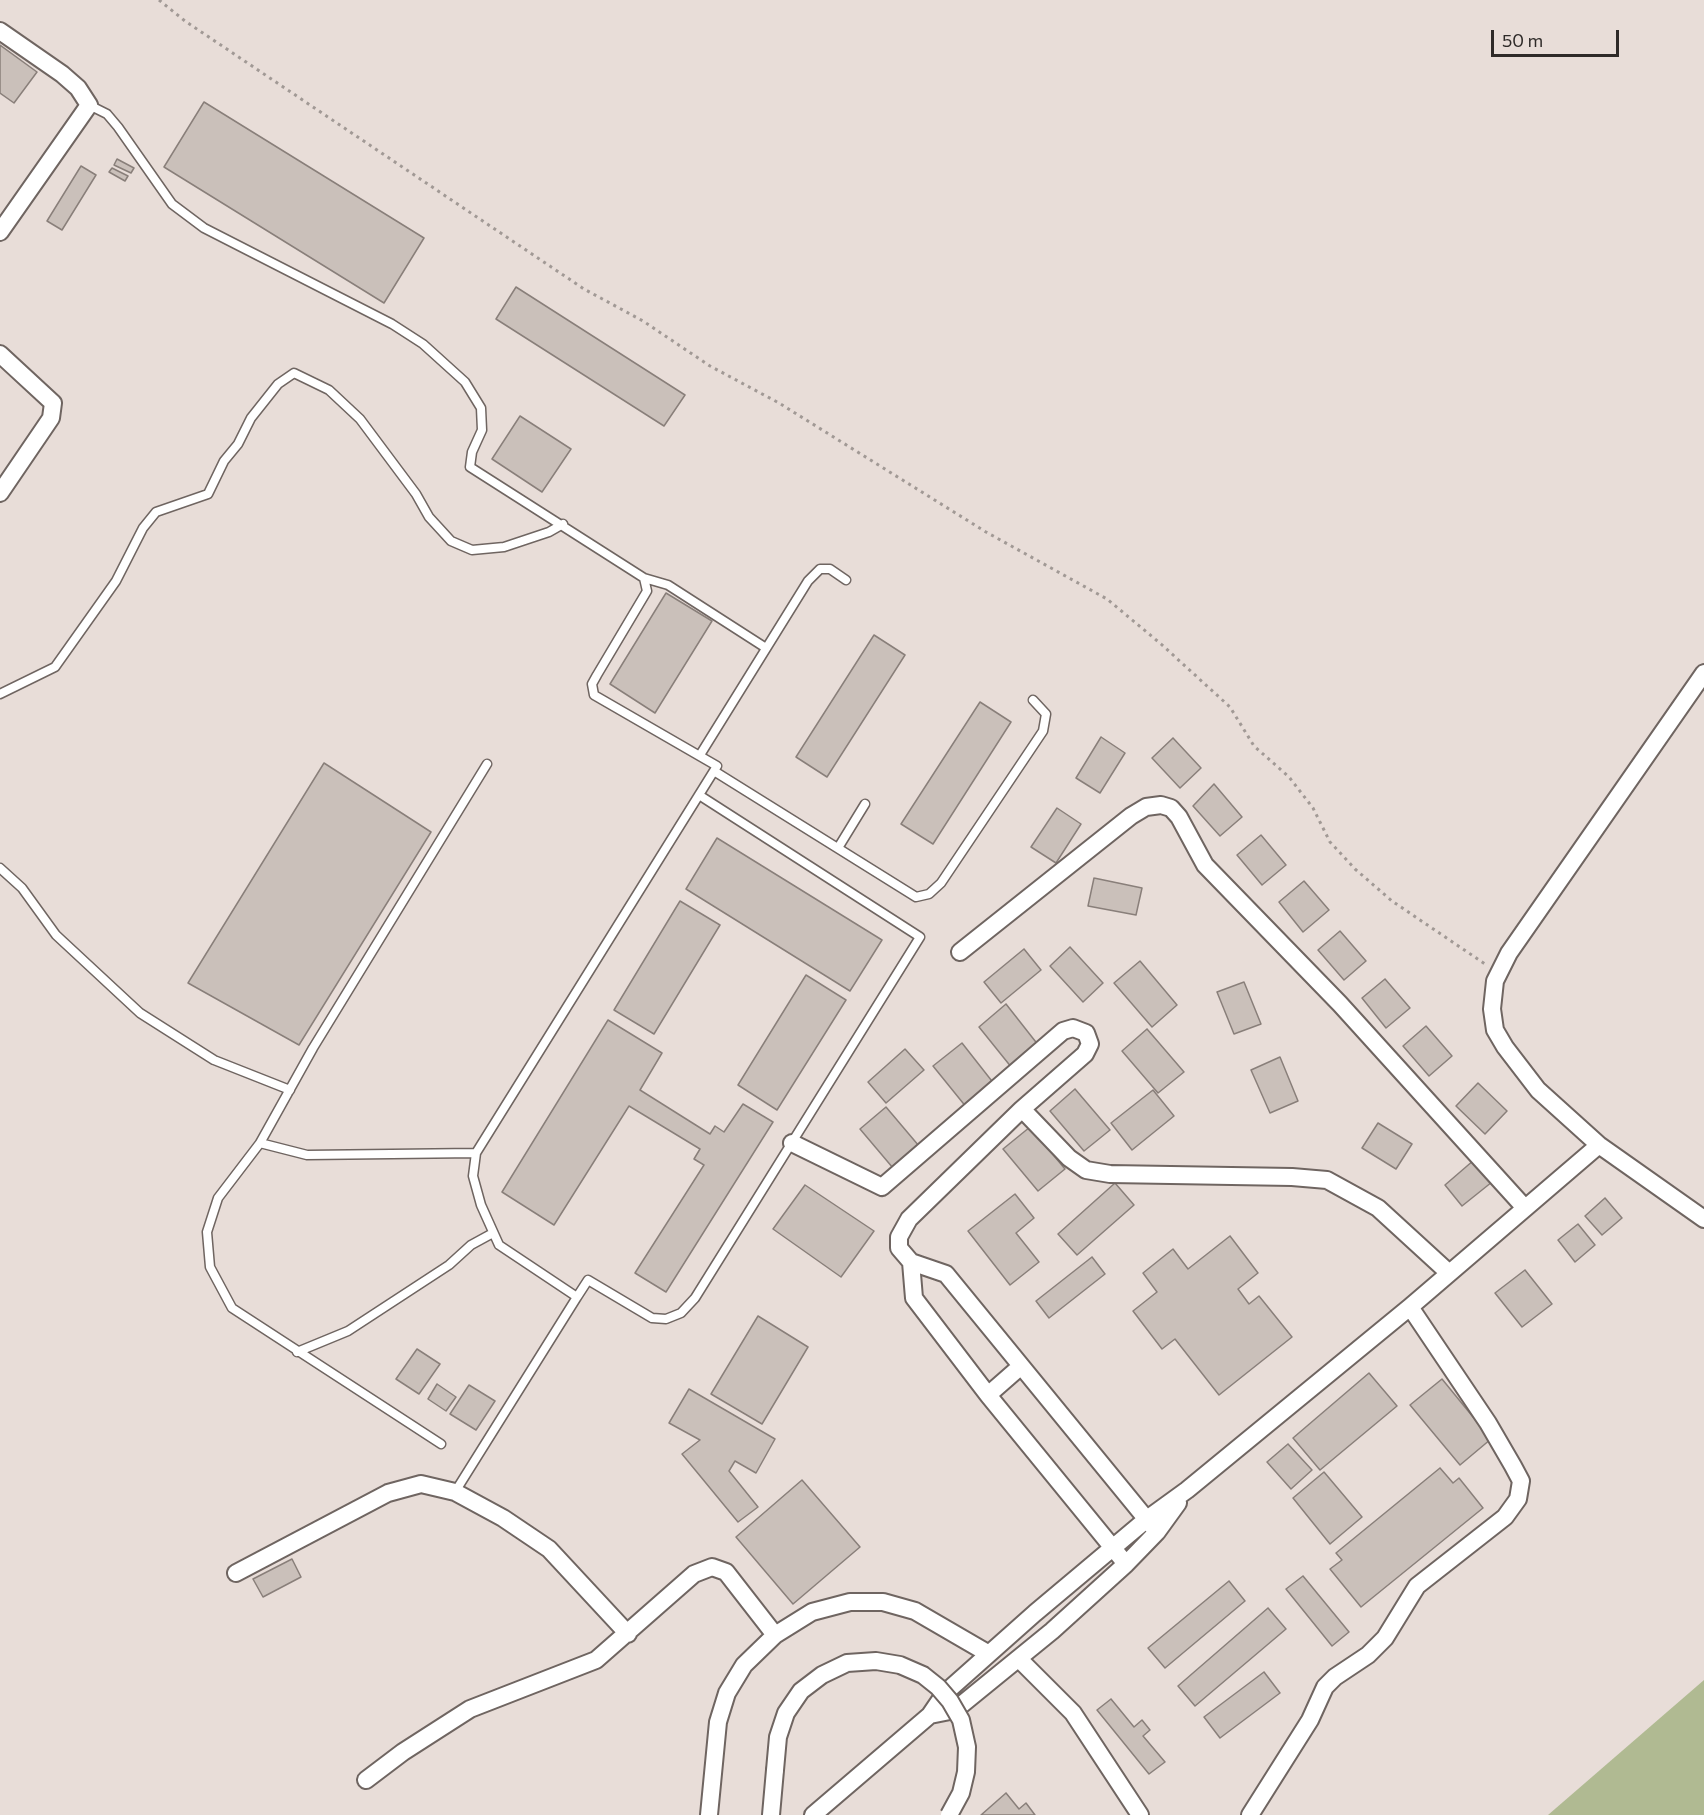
<!DOCTYPE html>
<style>
body{margin:0}
#map{position:relative;width:1704px;height:1815px;overflow:hidden;background:#e8ddd8;font-family:Commissioner,sans-serif}
canvas{display:block}
.scale{position:absolute;left:1491px;top:30px;width:128px;height:27px;box-sizing:border-box;border:3px solid #2e2a28;border-top:0;padding-left:8px;font-size:18px;line-height:21px;white-space:nowrap;color:#2e2a28;-webkit-text-stroke:4px #e8ddd8;paint-order:stroke}
</style>
<div id="map">
<canvas width="1704" height="1815"></canvas>
<div class="scale">50 m</div>
</div>
<script>
const c = document.querySelector('canvas').getContext('2d');
c.lineJoin = 'round';
function fill(path, color) { c.fillStyle = color; c.fill(path, 'evenodd'); }
const poly = rows => new Path2D(rows.map(r => 'M' + r).join(''));
function strokePath(path, color, width, dash) { c.strokeStyle = color; c.lineWidth = width; c.lineCap = dash ? 'butt' : 'round'; c.setLineDash(dash || []); c.stroke(path); }
fill(poly([
 [1704,1680,1704,1815,1548,1815]
]), '#b0ba92');
const building = poly([
 [0,45,37,72,14,103,0,93,0,45],
 [204,102,424,238,384,303,164,167,204,102],
 [117,159,134,168,131,173,114,165,117,159],
 [81,166,96,175,62,230,47,221,81,166],
 [112,168,128,176,125,181,109,172,112,168],
 [516,287,685,395,664,426,496,319,516,287],
 [520,416,571,449,542,492,492,459,520,416],
 [666,593,712,621,655,713,610,684,666,593],
 [874,635,905,655,827,777,796,757,874,635],
 [980,702,1011,722,933,844,901,824,980,702],
 [1101,737,1125,753,1100,793,1076,778,1101,737],
 [1173,738,1201,768,1180,788,1152,758,1173,738],
 [324,763,431,832,299,1045,188,983,324,763],
 [1214,784,1242,817,1220,836,1193,806,1214,784],
 [1057,808,1081,824,1056,863,1031,847,1057,808],
 [1261,835,1286,865,1262,885,1237,855,1261,835],
 [717,838,882,940,850,991,686,889,717,838],
 [1094,878,1142,888,1136,915,1088,906,1094,878],
 [1304,881,1329,910,1303,932,1279,902,1304,881],
 [680,901,720,925,654,1034,614,1010,680,901],
 [1340,931,1366,961,1344,980,1318,950,1340,931],
 [1070,947,1103,983,1083,1002,1050,966,1070,947],
 [1024,949,1041,970,1001,1003,984,982,1024,949],
 [1140,961,1177,1005,1152,1027,1114,983,1140,961],
 [806,975,846,1000,777,1110,738,1085,806,975],
 [1385,979,1410,1008,1386,1028,1362,998,1385,979],
 [1244,982,1261,1024,1234,1034,1217,992,1244,982],
 [1006,1004,1039,1046,1012,1068,979,1027,1006,1004],
 [608,1020,662,1053,640,1090,710,1134,715,1126,724,1132,743,1104,773,1122,666,1292,635,1273,704,1165,694,1159,700,1149,629,1106,554,1225,502,1192,608,1020],
 [1426,1026,1452,1056,1429,1076,1403,1046,1426,1026],
 [1147,1029,1184,1072,1158,1093,1122,1051,1147,1029],
 [962,1043,995,1085,967,1108,933,1066,962,1043],
 [905,1049,924,1070,886,1103,868,1082,905,1049],
 [1280,1057,1298,1101,1270,1113,1251,1070,1280,1057],
 [1478,1083,1507,1111,1485,1134,1456,1106,1478,1083],
 [1075,1089,1110,1130,1084,1151,1050,1111,1075,1089],
 [1153,1090,1174,1116,1132,1150,1111,1123,1153,1090],
 [886,1107,919,1146,893,1168,860,1129,886,1107],
 [1378,1123,1412,1144,1396,1169,1362,1148,1378,1123],
 [1030,1127,1065,1169,1038,1191,1003,1149,1030,1127],
 [1474,1160,1492,1182,1462,1206,1445,1185,1474,1160],
 [1115,1183,1134,1205,1077,1255,1058,1234,1115,1183],
 [805,1185,874,1231,841,1277,773,1229,805,1185],
 [1015,1194,1034,1218,1016,1233,1039,1262,1010,1285,968,1231,1015,1194],
 [1605,1198,1622,1218,1602,1235,1585,1216,1605,1198],
 [1578,1224,1595,1245,1575,1262,1558,1240,1578,1224],
 [1230,1236,1258,1273,1238,1289,1249,1304,1259,1296,1292,1337,1219,1395,1175,1339,1162,1349,1133,1311,1157,1292,1143,1273,1173,1249,1188,1269,1230,1236],
 [1092,1257,1105,1274,1049,1318,1036,1301,1092,1257],
 [1525,1270,1552,1304,1522,1327,1495,1293,1525,1270],
 [758,1316,808,1347,762,1424,711,1394,758,1316],
 [417,1349,440,1364,419,1394,396,1379,417,1349],
 [1369,1373,1397,1406,1320,1470,1293,1438,1369,1373],
 [1442,1379,1491,1439,1460,1465,1410,1405,1442,1379],
 [437,1384,456,1397,446,1411,428,1399,437,1384],
 [469,1385,495,1401,476,1430,450,1414,469,1385],
 [689,1389,775,1439,756,1473,735,1461,729,1471,758,1507,738,1522,682,1454,700,1440,669,1423,689,1389],
 [1288,1444,1312,1470,1291,1489,1267,1462,1288,1444],
 [1440,1468,1453,1483,1459,1478,1483,1508,1361,1607,1330,1569,1342,1560,1336,1553,1440,1468],
 [1324,1472,1362,1517,1330,1544,1293,1498,1324,1472],
 [802,1480,860,1547,793,1604,736,1537,802,1480],
 [292,1559,301,1577,263,1597,253,1579,292,1559],
 [1303,1576,1349,1632,1332,1646,1286,1589,1303,1576],
 [1229,1581,1245,1601,1165,1668,1148,1648,1229,1581],
 [1268,1608,1286,1629,1195,1706,1178,1686,1268,1608],
 [1264,1672,1280,1693,1220,1738,1204,1717,1264,1672],
 [1111,1699,1134,1727,1142,1720,1150,1730,1143,1736,1165,1762,1149,1774,1097,1710,1111,1699],
 [1006,1793,1019,1809,1026,1803,1035,1815,981,1815,1006,1793]
]);
fill(building, '#cac0ba');
strokePath(building, '#897f7a', 1.5);
const service = poly([
 [89,105,107,114,118,127,172,204,204,228,392,324,423,344,465,382,481,408,482,430,472,452,470,467,644,578,647,591,597,675,592,684,594,695,717,766,476,1153,473,1176,481,1205,499,1245,577,1297,455,1492],
 [644,578,668,585,766,648],
 [0,694,55,667,116,581,143,528,156,512,208,494,224,461,238,444,251,418,278,384,294,373,329,390,360,419,416,494,429,517,451,541,472,550,504,547,549,532,563,524],
 [700,755,808,581,820,569,830,569,846,580],
 [714,771,916,897,929,894,941,883,1043,731,1046,714,1033,700],
 [838,848,865,804],
 [0,868,22,888,56,935,140,1013,214,1060,290,1090],
 [260,1143,313,1048,487,764],
 [577,1297,588,1280,652,1318,666,1319,681,1313,695,1298,920,937,699,795],
 [297,1352,348,1331,449,1265,471,1245,493,1233],
 [441,1444,232,1308,210,1267,207,1232,218,1198,260,1143,307,1155,476,1153]
]);
const minor = poly([
 [0,31,62,74,78,88,89,105,0,232],
 [0,354,53,403,51,418,0,493],
 [1704,673,1509,953,1495,981,1492,1009,1495,1030,1505,1047,1538,1090,1599,1145,1704,1219],
 [960,952,1131,816,1146,807,1161,805,1171,808,1179,817,1205,865,1340,1004,1525,1208],
 [792,1143,882,1187,1063,1031,1073,1028,1086,1033,1090,1044,1085,1054,1022,1109],
 [911,1262,914,1298,988,1395,1126,1564],
 [988,1395,1020,1367],
 [1157,1532,946,1274,911,1262,899,1248,899,1237,909,1219,1022,1109,1069,1158,1086,1170,1110,1174,1292,1177,1327,1180,1378,1208,1449,1273],
 [236,1573,388,1493,421,1484,455,1492,503,1518,549,1549,628,1634],
 [1019,1659,1073,1713,1140,1815],
 [930,1715,955,1710,1052,1631,1126,1564,1157,1532,1178,1503],
 [366,1780,403,1752,470,1709,596,1660,694,1574,712,1567,726,1572,775,1635],
 [709,1815,718,1722,727,1693,744,1665,775,1635,812,1612,850,1602,883,1602,915,1611,989,1654],
 [771,1815,775,1770],
 [813,1815,930,1715,945,1693,1035,1613,1147,1519,1187,1490,1410,1307,1599,1145],
 [1250,1815,1310,1720,1325,1687,1335,1677,1368,1655,1385,1638,1417,1586,1505,1517,1518,1499,1521,1481,1513,1466,1488,1423,1410,1307]
]);
strokePath(service, '#6f6561', 11);
strokePath(minor, '#6f6561', 20);
strokePath(poly([
 [159,0,185,21,584,289,643,321,710,366,779,403,986,532,1107,599,1161,644,1230,707,1254,746,1289,777,1313,808,1330,842,1355,869,1392,901,1485,964]
]), '#a19995', 3, [3, 4.5]);
strokePath(service, '#fff', 8);
strokePath(minor, '#fff', 16);
const minorBridge = poly([
 [775,1770,778,1737,786,1713,801,1691,822,1675,847,1663,876,1661,900,1665,923,1675,938,1687,950,1701,961,1720,967,1747,966,1772,961,1793,949,1815]
]);
strokePath(minorBridge, '#6f6561', 20, []);
strokePath(minorBridge, '#fff', 16);
</script>
